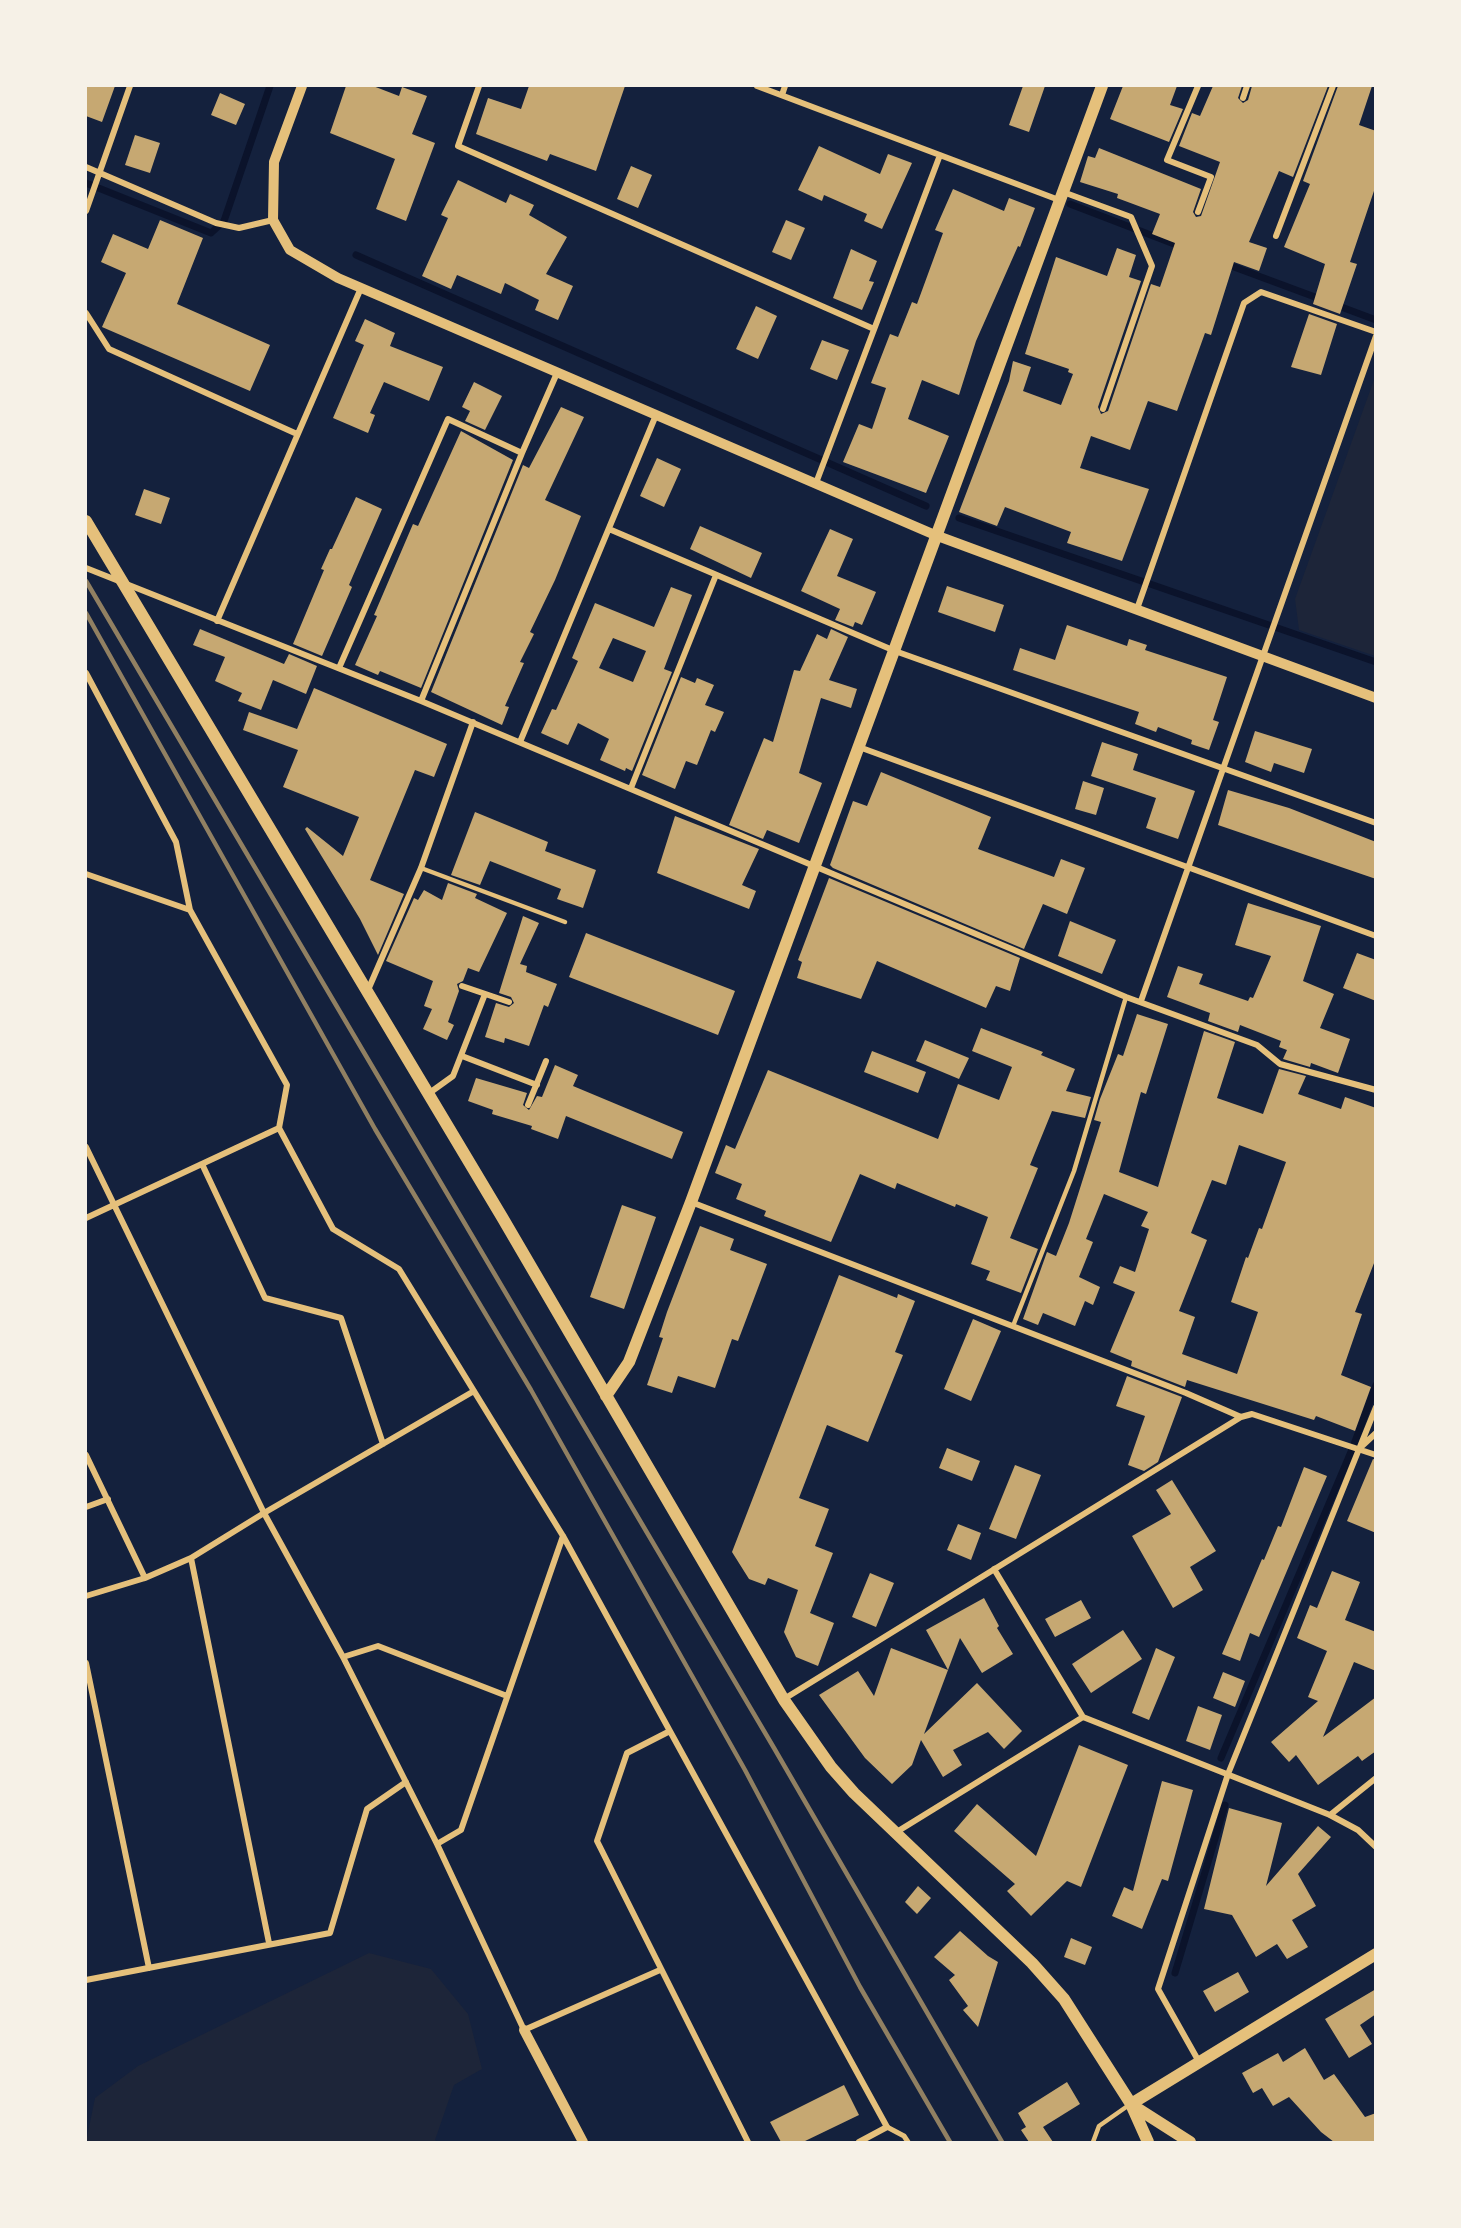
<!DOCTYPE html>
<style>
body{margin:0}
#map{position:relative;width:1461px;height:2228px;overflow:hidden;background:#14213d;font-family:Karla,sans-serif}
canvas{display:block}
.frame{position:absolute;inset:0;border:87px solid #f6f1e7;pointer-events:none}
</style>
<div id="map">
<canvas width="1461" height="2228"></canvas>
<div class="frame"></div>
</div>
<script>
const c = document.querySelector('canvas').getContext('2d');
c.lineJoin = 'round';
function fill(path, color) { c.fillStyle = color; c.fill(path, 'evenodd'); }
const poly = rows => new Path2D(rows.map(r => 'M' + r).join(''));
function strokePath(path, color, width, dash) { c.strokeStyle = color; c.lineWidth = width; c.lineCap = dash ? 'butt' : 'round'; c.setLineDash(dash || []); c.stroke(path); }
fill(poly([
 [1375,377,1375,656,1299,630,1295,599],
 [369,1953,431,1969,468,2014,482,2069,454,2085,435,2140,438,2142,86,2142,95,2098,138,2066]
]), '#1d2539');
strokePath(poly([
 [86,183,211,233,224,221,270,86],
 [1070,204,1182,247],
 [356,255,926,506],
 [1226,264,1323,300],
 [1336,305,1376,320],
 [959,518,1376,662],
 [1221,1758,1353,1447,1376,1385],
 [1175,1973,1225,1805]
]), '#0b132b', 7);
fill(poly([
 [86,86,115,86,102,122,86,116],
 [346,86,373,86,399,96,402,87,427,96,412,134,435,143,406,221,376,209,395,159,330,133],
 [529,86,625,86,596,171,550,154,547,161,476,134,488,98,521,109],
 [1023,86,1045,86,1029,132,1009,125],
 [1123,86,1177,86,1170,105,1183,109,1169,142,1110,119],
 [1213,86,1242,86,1238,98,1243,103,1248,100,1252,86,1328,86,1293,177,1279,171,1249,242,1267,248,1259,271,1234,262,1211,335,1205,333,1177,411,1148,401,1130,450,1091,436,1080,468,1149,489,1122,561,1067,543,1071,532,1005,507,997,526,959,512,1009,381,1013,361,1031,367,1023,391,1061,405,1073,374,1068,372,1069,369,1025,354,1056,257,1107,276,1117,248,1136,255,1129,277,1141,281,1098,407,1101,414,1108,411,1151,284,1160,287,1175,243,1152,234,1160,214,1117,198,1118,194,1080,182,1088,156,1095,158,1099,148,1201,189,1193,212,1196,217,1201,216,1220,162,1179,146,1192,113,1200,116],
 [1338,86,1372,86,1359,125,1376,131,1376,185,1350,262,1357,264,1340,314,1313,304,1325,264,1284,247,1310,184,1303,181],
 [220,93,245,104,236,125,211,115],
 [135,135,160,143,150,173,125,165],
 [819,146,880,174,888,154,912,163,882,229,864,221,867,214,824,195,822,201,798,190],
 [631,166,652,175,638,208,617,199],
 [458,180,506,203,510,194,534,205,529,215,567,237,546,274,573,286,558,320,535,310,539,300,505,283,501,294,457,275,451,289,422,276,448,218,441,215],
 [953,189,1004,211,1009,198,1035,208,1020,247,1018,246,976,341,959,395,922,380,908,419,949,436,926,493,843,462,859,424,872,429,886,388,871,383,890,334,898,337,912,302,917,304,943,233,935,230],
 [160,220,203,238,177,304,270,345,250,391,102,327,126,273,101,262,113,234,148,249],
 [786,220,805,228,791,260,772,252],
 [851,249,877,261,869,281,874,282,862,310,833,298],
 [756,306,777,316,758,359,736,349],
 [1309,314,1337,324,1321,375,1291,367],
 [365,319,395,333,390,346,443,367,429,401,384,382,370,413,375,415,368,433,333,418,364,345,355,341],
 [822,340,849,350,837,380,810,369],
 [474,382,502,396,485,430,465,421,470,411,462,407],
 [561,407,584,417,545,500,581,516,555,580,530,632,534,634,520,662,524,663,505,706,509,707,502,725,431,692,523,465,529,468],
 [461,431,513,460,421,688,380,671,378,675,355,665,377,616,374,615,413,524,418,526],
 [657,458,681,469,664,507,640,496],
 [144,489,170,498,161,524,135,515],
 [356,497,382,509,349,585,352,587,322,656,293,644,324,570,321,569,330,549,332,549],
 [700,526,762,553,751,578,690,549],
 [830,529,853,539,837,576,876,592,862,625,855,622,853,627,835,620,840,609,801,591],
 [947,586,1004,605,995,632,938,612],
 [671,587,692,595,664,669,672,672,632,771,626,768,625,771,600,760,609,739,578,723,568,745,541,733,552,709,556,710,578,661,572,658,595,603,654,627],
 [613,638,646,651,633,682,599,668],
 [1067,625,1127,646,1129,639,1147,645,1145,650,1227,677,1213,720,1219,722,1209,750,1191,744,1192,740,1158,727,1156,732,1135,724,1139,712,1013,670,1020,648,1055,660],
 [200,629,284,664,289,654,317,666,306,694,273,680,261,710,238,701,242,693,215,681,225,657,193,645],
 [831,629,848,637,829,680,857,689,851,708,821,698,799,773,822,783,799,843,767,830,763,839,729,825,764,738,773,742,794,670,800,671,817,634,827,639],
 [681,677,695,683,697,678,714,685,705,705,724,712,715,732,711,730,697,765,686,761,675,789,642,775],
 [314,688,447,744,434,777,415,770,370,880,404,894,378,955,360,919,305,829,307,827,343,856,359,817,283,787,298,750,243,730,249,712,297,729],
 [1255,731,1312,749,1304,773,1274,763,1271,772,1245,762],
 [1102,742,1138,754,1133,770,1195,791,1178,839,1146,828,1156,798,1091,776],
 [881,772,991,817,978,849,1054,877,1061,859,1085,868,1067,914,1043,904,1024,949,833,868,830,865,853,801,867,806],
 [1083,781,1104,788,1096,815,1075,809],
 [1228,790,1289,808,1376,842,1376,879,1218,825],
 [475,812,548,842,545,851,596,870,583,908,557,899,561,889,490,861,480,885,451,875],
 [675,816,759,849,742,885,756,891,749,909,657,873],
 [829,878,1020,958,1010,991,996,986,986,1008,877,961,861,999,797,978,802,962,798,960],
 [448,883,477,894,475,898,507,913,479,972,468,968,463,981,457,984,459,991,448,1022,454,1025,447,1040,423,1029,432,1009,424,1006,433,981,386,961,414,898,418,900,424,890,442,900],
 [1248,903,1321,926,1303,981,1334,994,1320,1028,1350,1039,1338,1073,1311,1063,1310,1067,1283,1059,1287,1050,1279,1047,1281,1041,1240,1025,1238,1032,1208,1021,1210,1013,1167,997,1178,966,1203,974,1199,984,1248,1001,1250,997,1253,998,1271,956,1235,945],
 [523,916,539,923,520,964,527,966,526,972,557,984,548,1007,544,1005,529,1046,505,1038,504,1043,485,1037,496,1003,509,1007,514,1003,511,997,499,993],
 [1070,921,1116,940,1102,974,1058,956],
 [586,933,735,991,718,1035,569,977],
 [1357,953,1376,960,1376,1001,1343,988],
 [1137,1014,1168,1024,1146,1094,1141,1092,1119,1172,1158,1187,1204,1031,1235,1042,1217,1098,1263,1114,1279,1069,1306,1076,1298,1094,1341,1109,1345,1097,1376,1108,1376,1258,1355,1312,1362,1314,1341,1375,1371,1387,1355,1431,1316,1416,1314,1420,1187,1380,1185,1387,1131,1366,1132,1361,1110,1352,1135,1292,1113,1283,1120,1266,1135,1272,1149,1229,1141,1226,1148,1212,1104,1194,1086,1239,1093,1242,1079,1277,1100,1287,1093,1305,1085,1301,1075,1326,1043,1313,1038,1325,1023,1319,1047,1252,1056,1256,1069,1223,1101,1122,1094,1120,1100,1099,1118,1054,1123,1056],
 [1239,1145,1286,1162,1262,1229,1259,1228,1248,1258,1246,1257,1231,1302,1258,1312,1237,1374,1182,1354,1195,1317,1179,1311,1207,1240,1191,1233,1212,1180,1226,1185],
 [981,1028,1043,1052,1041,1055,1075,1069,1066,1091,1091,1097,1085,1118,1052,1111,1030,1165,1038,1168,1010,1238,1038,1249,1021,1293,986,1280,990,1271,971,1264,988,1217,956,1204,955,1207,897,1183,895,1189,860,1174,831,1242,764,1216,766,1211,736,1199,742,1184,715,1173,726,1145,735,1149,768,1070,938,1139,958,1084,999,1100,1012,1067,972,1051],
 [925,1040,969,1058,959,1079,916,1061],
 [872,1051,926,1072,918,1093,864,1072],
 [555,1065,578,1075,573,1086,683,1132,672,1159,566,1116,558,1139,531,1129,532,1126,492,1114,493,1110,468,1101,476,1078,527,1093,523,1105,529,1110,537,1096,542,1097],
 [622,1205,656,1217,624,1309,590,1297],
 [700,1226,734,1239,730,1250,767,1264,738,1341,732,1339,715,1388,678,1376,672,1393,647,1385,663,1338,659,1337,667,1312],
 [839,1275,897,1298,898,1294,915,1301,895,1352,903,1355,868,1442,827,1425,799,1498,829,1509,815,1546,833,1553,810,1613,834,1623,818,1666,796,1657,784,1632,798,1590,768,1578,765,1585,749,1579,732,1552],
 [973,1319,1001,1331,971,1401,944,1389],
 [1127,1376,1182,1397,1158,1462,1144,1471,1128,1465,1145,1416,1116,1406],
 [947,1448,980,1461,972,1481,939,1468],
 [1373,1459,1376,1460,1376,1533,1347,1521],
 [1015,1465,1041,1475,1016,1539,989,1529],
 [1304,1467,1327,1476,1259,1637,1250,1633,1240,1661,1222,1654,1262,1559,1264,1560,1278,1526,1281,1527],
 [1172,1480,1216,1551,1190,1567,1203,1590,1173,1608,1132,1536,1171,1514,1156,1490],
 [958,1524,981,1533,971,1560,947,1550],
 [1332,1571,1360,1582,1345,1620,1376,1632,1376,1671,1354,1662,1323,1737,1376,1697,1376,1751,1362,1761,1358,1756,1318,1785,1296,1755,1289,1762,1271,1742,1318,1701,1308,1697,1327,1651,1297,1638,1310,1605,1317,1608],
 [870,1573,894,1583,876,1627,852,1617],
 [984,1598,999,1626,997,1628,1013,1654,982,1673,960,1638,948,1670,926,1630],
 [1081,1600,1091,1618,1055,1637,1045,1619],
 [1123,1630,1142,1659,1091,1693,1072,1664],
 [891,1648,948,1670,924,1734,977,1683,1022,1731,1004,1749,988,1732,953,1750,962,1765,943,1777,921,1740,912,1765,892,1784,865,1758,819,1695,858,1671,874,1696],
 [1156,1648,1175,1657,1149,1720,1132,1713],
 [1223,1672,1245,1681,1235,1707,1213,1698],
 [1198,1706,1222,1715,1210,1750,1186,1741],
 [1079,1745,1128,1765,1081,1887,1067,1881,1031,1916,1007,1891,1015,1884,954,1831,977,1804,1036,1856],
 [1162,1781,1193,1790,1168,1881,1162,1879,1142,1929,1112,1916,1124,1887,1133,1891],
 [1229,1808,1282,1823,1266,1886,1318,1826,1331,1837,1298,1874,1316,1906,1292,1920,1308,1947,1287,1959,1277,1944,1256,1957,1232,1915,1204,1909],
 [918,1886,931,1898,917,1914,905,1902],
 [960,1931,988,1956,998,1962,978,2027,963,2010,968,2006,949,1980,955,1975,934,1957],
 [1071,1938,1092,1947,1085,1965,1064,1957],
 [1238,1972,1249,1992,1215,2012,1203,1991],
 [1376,1989,1376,2014,1360,2025,1372,2044,1349,2058,1325,2019],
 [1305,2048,1324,2080,1334,2074,1365,2117,1376,2113,1376,2142,1334,2142,1321,2132,1289,2097,1273,2106,1262,2088,1253,2093,1242,2073,1278,2053,1283,2062],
 [1067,2082,1080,2104,1043,2127,1053,2142,1029,2142,1021,2130,1026,2127,1018,2113],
 [844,2085,859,2115,803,2142,781,2142,770,2122]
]), '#c6a872');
strokePath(poly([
 [421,868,565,922],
 [1013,1326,1074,1171,1126,997],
 [1093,2142,1099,2126,1129,2105]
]), '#e5c07b', 4.5);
strokePath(poly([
 [887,2127,904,2136,908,2142]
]), '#e5c07b', 5);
strokePath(poly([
 [479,86,458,146,874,329],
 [757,86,1059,200],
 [1198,86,1167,160,1211,177,1198,212],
 [782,95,785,86],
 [1243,98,1247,86],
 [86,167,216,223,239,228,273,220],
 [1063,192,1131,217,1152,266,1103,409],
 [86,211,130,86],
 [1276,236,1333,86],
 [86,313,109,349,297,434],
 [816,483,940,155],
 [609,529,895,651,1376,823],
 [86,568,421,701,1126,997,1257,1045,1280,1064,1376,1090],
 [1137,609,1244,303,1261,292,1376,332],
 [217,621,361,288],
 [339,668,448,419,522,453],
 [86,673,176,842,190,910,287,1085,279,1128,333,1229,399,1269,563,1536,887,2127,859,2142],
 [421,701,522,453,557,373],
 [520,742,656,415],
 [859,747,1376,936],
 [631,788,716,575],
 [86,874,190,910],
 [462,986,509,1002],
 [368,990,421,868,473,722],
 [1141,1001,1376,336],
 [462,1056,537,1085],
 [428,1094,453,1076,485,994],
 [528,1105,546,1061],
 [86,1147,264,1513,343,1657,437,1844,524,2030,660,1970],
 [202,1164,265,1298,341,1318,383,1444],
 [691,1202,1186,1393,1241,1417,1252,1414,1376,1455],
 [86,1218,279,1128],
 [1362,1446,1376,1433],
 [86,1455,145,1578],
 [86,1507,108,1499],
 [191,1558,269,1943],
 [994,1569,1083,1717,1330,1815,1358,1830,1376,1847],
 [86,1596,145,1578,191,1558,264,1513,474,1391],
 [343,1657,378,1646,507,1696],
 [86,1663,149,1968],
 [784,1699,1241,1417],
 [670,1731,627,1753,597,1841,748,2142],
 [1330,1815,1376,1778],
 [895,1833,1083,1717],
 [437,1844,461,1830,563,1536],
 [86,1980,330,1933,367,1809,406,1782],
 [1198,2060,1158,1989,1228,1774,1376,1407]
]), '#e5c07b', 6);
strokePath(poly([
 [302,86,274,162,273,220,290,250,338,278,935,535,1376,698],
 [524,2030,583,2142]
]), '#e5c07b', 10);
strokePath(poly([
 [86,521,502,1217,784,1700,831,1767,854,1793,1032,1963,1064,1999,1131,2104,1148,2142],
 [606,1396,629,1362,691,1202,1102,86],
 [1131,2104,1376,1954],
 [1132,2105,1190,2142]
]), '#e5c07b', 12);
strokePath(poly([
 [86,581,774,1748,1002,2142],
 [86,613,375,1129,531,1390,745,1770,860,1987,950,2142]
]), '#918062', 4.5);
</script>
